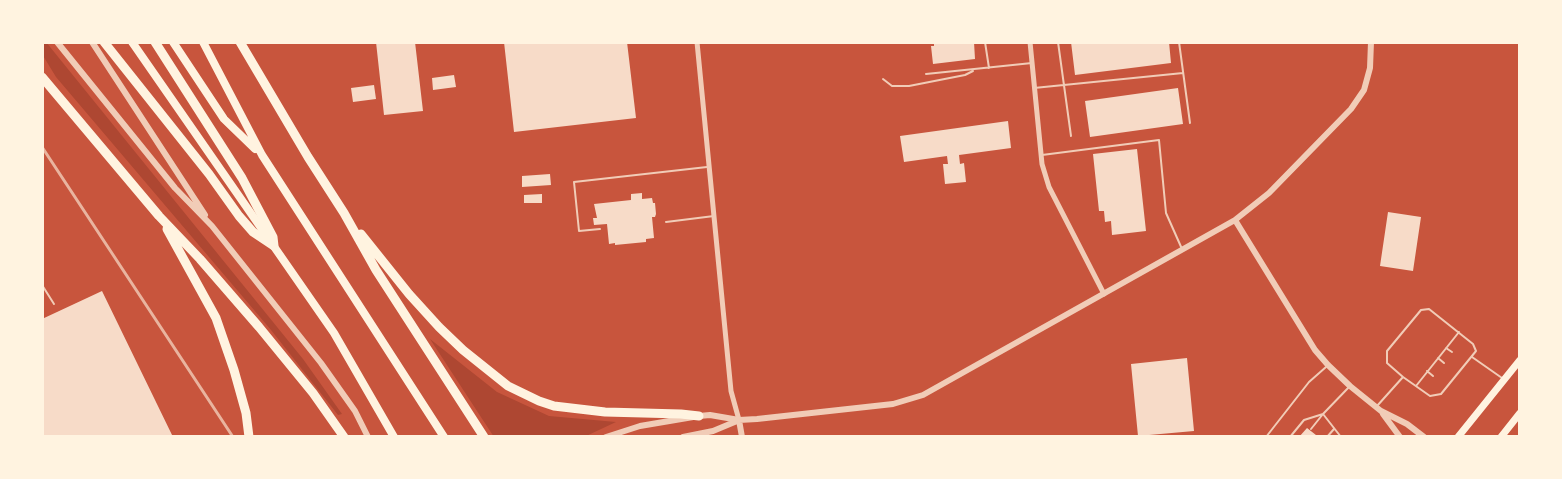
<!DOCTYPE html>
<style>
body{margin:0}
#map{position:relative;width:1562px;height:479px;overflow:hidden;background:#c8553d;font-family:Ubuntu,sans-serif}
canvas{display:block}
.frame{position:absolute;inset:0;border:44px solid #fff3e0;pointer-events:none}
</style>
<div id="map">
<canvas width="1562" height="479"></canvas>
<div class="frame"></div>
</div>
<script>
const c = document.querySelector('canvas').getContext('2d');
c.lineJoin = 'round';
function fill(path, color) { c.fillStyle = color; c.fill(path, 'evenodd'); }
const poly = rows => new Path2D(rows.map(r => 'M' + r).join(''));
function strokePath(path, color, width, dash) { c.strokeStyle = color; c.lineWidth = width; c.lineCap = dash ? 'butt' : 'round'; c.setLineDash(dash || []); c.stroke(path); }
fill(poly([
 [42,42,46,42,303,359,342,414,338,415,271,330,56,77,42,54],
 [430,339,497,392,549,416,616,422,584,437,494,437]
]), '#ae4732');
fill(poly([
 [376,42,415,42,423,111,384,115],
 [504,42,627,42,636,118,514,132],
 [934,42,974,42,975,59,933,64,931,46,934,46],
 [1071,42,1169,42,1171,63,1075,75],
 [454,75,456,87,433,90,432,78],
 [374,85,376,99,353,102,351,88],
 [1178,88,1183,124,1090,137,1085,101],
 [1008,121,1011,148,959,155,960,164,964,163,966,182,945,184,943,164,948,164,947,156,904,162,900,136],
 [1137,149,1146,231,1112,235,1111,221,1105,222,1104,211,1099,211,1093,154],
 [550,174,551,185,522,187,522,176],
 [642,193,642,199,652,198,653,203,655,203,656,214,655,217,652,217,654,238,646,239,646,242,615,245,615,243,609,244,607,224,594,225,593,218,597,218,594,204,631,200,631,194],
 [542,194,542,203,524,203,524,195],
 [1388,212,1421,217,1413,271,1380,266],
 [102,291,173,437,42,437,42,319],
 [1187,358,1194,431,1138,436,1131,364],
 [1307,428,1316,435,1314,437,1299,437]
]), '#f7dbc8');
strokePath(poly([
 [985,42,989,68],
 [1058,42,1071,136],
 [1179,42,1190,123],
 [926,74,1032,63],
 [883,79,892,86,909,86,965,75,973,71],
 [1034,88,1183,73],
 [1042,155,1159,140,1166,213,1182,249],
 [666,222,714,216],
 [600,229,579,231,574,182,707,167],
 [42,285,54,304],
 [1429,309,1473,344,1476,351,1441,394,1430,396,1403,377,1387,363,1387,351,1421,310,1429,309],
 [1446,348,1452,352],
 [1472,357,1502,378],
 [1438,358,1444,363],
 [1427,371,1433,376],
 [1416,386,1459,332],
 [1377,406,1403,377],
 [1311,429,1323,414,1341,437],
 [1266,437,1309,382,1326,367],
 [1290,437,1304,420,1323,414,1350,386],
 [1327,437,1334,429]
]), '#f1ccb7', 2);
strokePath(poly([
 [697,42,731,391,739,420],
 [1030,42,1042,164,1049,187,1104,294]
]), '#f1ccb7', 5);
strokePath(poly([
 [57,42,175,188,212,226,321,363,355,411,368,437],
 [92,42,205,215],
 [1235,220,1315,350,1328,365,1350,386,1381,411,1407,424,1424,437],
 [1383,414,1400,437],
 [739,420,742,437],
 [606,437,640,426,699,416,710,415,739,420,757,419,893,404,923,395,1235,220,1269,193,1351,109,1364,90,1370,68,1371,42],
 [683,437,713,431,737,421]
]), '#f1ccb7', 6);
strokePath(poly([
 [1458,437,1520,360],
 [1501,437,1520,413]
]), '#fff3e0', 7);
strokePath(poly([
 [132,42,334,333,394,437],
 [173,42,224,119,255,149],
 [203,42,262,155,444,437]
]), '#fff3e0', 8);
strokePath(poly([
 [104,42,209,174,239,216,253,232,274,246],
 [155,42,242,178,273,237,274,246],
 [240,42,308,157,344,213,376,270,484,437],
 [42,77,159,216,200,259,259,327,313,393,344,437],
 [167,229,216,318,234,370,246,413,249,437],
 [361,234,409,294,439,327,463,350,508,386,539,401,554,406,605,412,681,414,699,416]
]), '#fff3e0', 9);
strokePath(poly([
 [42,147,233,437]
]), '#e9b49f', 3);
</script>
